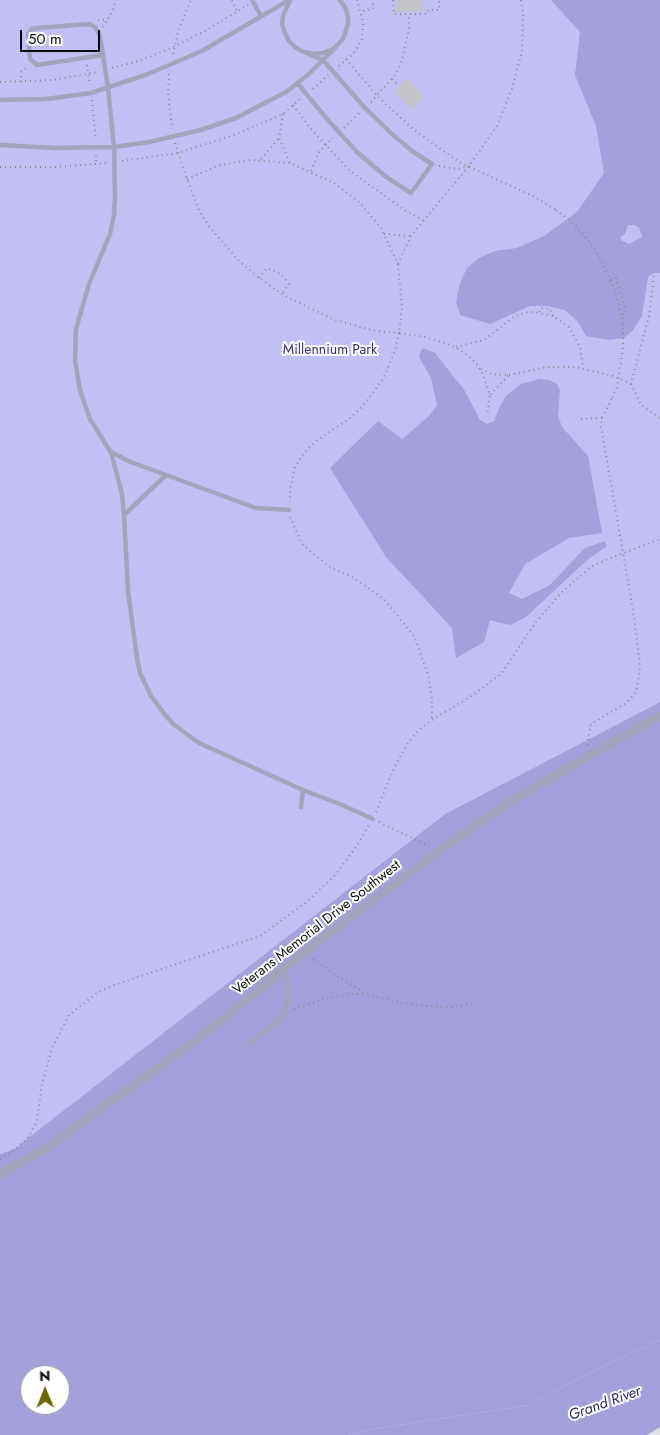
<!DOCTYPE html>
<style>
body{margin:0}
#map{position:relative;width:660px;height:1435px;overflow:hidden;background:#e0e0e7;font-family:Jost,sans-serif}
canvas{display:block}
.north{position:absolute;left:20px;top:1365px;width:50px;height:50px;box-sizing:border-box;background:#fff;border:1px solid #9d9d9e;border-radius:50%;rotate:359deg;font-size:14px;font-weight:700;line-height:20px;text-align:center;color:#0b0b0d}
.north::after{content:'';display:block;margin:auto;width:18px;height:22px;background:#6c6801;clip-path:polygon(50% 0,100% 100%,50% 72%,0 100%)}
.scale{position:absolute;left:20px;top:30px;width:80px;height:22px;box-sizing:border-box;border:2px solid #0b0b0d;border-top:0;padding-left:6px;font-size:15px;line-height:18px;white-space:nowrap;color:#0b0b0d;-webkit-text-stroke:4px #fff;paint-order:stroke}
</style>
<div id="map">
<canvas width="660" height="1435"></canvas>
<div class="north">N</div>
<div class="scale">50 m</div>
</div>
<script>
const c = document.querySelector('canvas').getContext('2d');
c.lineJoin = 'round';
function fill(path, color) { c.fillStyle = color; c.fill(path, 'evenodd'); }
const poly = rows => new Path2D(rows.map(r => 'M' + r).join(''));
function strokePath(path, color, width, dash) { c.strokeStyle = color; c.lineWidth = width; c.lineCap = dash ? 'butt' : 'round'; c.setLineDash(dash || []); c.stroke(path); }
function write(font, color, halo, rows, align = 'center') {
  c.font = font + ' Jost,sans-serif'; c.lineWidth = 4; c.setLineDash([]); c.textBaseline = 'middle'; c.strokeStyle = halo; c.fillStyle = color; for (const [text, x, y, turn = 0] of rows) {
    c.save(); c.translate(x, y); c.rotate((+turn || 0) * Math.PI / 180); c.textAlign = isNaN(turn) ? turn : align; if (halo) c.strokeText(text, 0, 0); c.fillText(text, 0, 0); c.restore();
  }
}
fill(poly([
 [0,0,660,0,660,702,445,814,16,1148,0,1154]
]), '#c1bff4');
fill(poly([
 [660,702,660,1340,583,1376,530,1405,373,1429,347,1435,0,1435,0,1154,16,1148,27,1139,445,814],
 [30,1375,60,1375,60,1405,30,1405]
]), '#a4a0dc');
fill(poly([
 [551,0,660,0,660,273,654,273,648,277,642,316,633,330,624,338,608,340,586,336,578,322,565,310,547,306,530,306,490,324,460,315,456,302,460,283,467,268,479,258,495,251,517,248,544,236,577,212,604,173,596,126,575,75,580,32],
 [628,225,635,225,639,228,642,237,629,244,621,240,620,237,625,234],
 [422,348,435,353,465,391,480,420,487,424,494,421,501,404,506,396,521,384,540,379,549,380,557,384,560,390,558,416,562,427,588,456,602,533,569,538,525,564,509,593,522,599,550,585,585,548,605,541,607,546,587,560,526,617,510,625,490,620,484,642,456,658,452,628,386,557,330,468,378,421,402,439,429,416,437,405,431,378,419,357],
 [660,1340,660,1427,647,1435,347,1435,373,1429,530,1405,583,1376]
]), '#a3a0db');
fill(poly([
 [395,0,423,0,423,11,395,12],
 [406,78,424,96,412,109,393,92]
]), '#c3c3c9');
strokePath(poly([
 [232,0,237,11],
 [393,0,394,14,427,14,428,10,439,10,439,0],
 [363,11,374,8,372,0],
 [98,20,108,19],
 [103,27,112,12,116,0],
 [173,54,179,28,191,0],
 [346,59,377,96,414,130,459,162,535,197,556,210],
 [87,65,90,85],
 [339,66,353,54,362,39,363,22,357,0],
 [112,68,139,61,171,48,203,32,248,5],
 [169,74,168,93,172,129],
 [392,79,399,86],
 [0,82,52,80,98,72],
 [21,82,21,72,27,67],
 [313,89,328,75],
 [92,100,96,140],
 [371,102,395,75,402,60,409,29,409,14],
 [293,105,310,128,350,171,406,211,423,220],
 [283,114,279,138,290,163],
 [344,128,360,112],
 [175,143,187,179,199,210,208,225,239,261,259,278,285,296,335,320,375,331,399,333,395,351,383,379,363,406,350,418,315,442,304,453,295,467,290,489,290,502],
 [96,155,96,164],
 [261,159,279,138],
 [122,161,178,153,237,134,283,114,301,98],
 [439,166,458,169,469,166],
 [0,167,55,167,107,163],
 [311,171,319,152,333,138],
 [187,179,220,165,250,160,290,163,334,183,359,202,381,228,398,264,402,308,399,333,425,337,445,343,455,347,470,357,476,363,482,373,490,395,487,416],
 [384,234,411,236],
 [398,264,411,236,469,166,497,126,512,89,522,51,523,13,521,0],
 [259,278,267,268,281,274,289,284,282,294],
 [611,280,616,278,622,297,626,314,621,315],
 [553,316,550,309,541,308,539,313,553,316,569,327,580,347,583,367],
 [456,347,484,340,515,316,528,312,539,313],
 [481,369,492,374,509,375,490,395],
 [509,375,548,367,576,367,613,376,631,384,649,316,654,276],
 [631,384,641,405,660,418],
 [581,419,602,418],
 [290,517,302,544,328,566,354,578,384,599,414,636,428,674,432,699,432,719],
 [587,745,591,724,626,703,634,695,637,688,640,667,636,631,629,587,601,427,602,418,612,398],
 [376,812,394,768,409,741,420,729,432,720,473,695,501,674,536,622,560,594,591,567,608,559,660,539],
 [379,822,429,846],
 [313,959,335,975,367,994,402,1003,429,1006,452,1007,476,1003],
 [294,1009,328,998,347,994,364,994],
 [0,1159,9,1154,27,1139,37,1121,42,1084,52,1048,69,1015,97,993,114,985,260,936,308,901,336,874,357,846,369,825]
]), '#8b8b90', 2, [1, 4]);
strokePath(poly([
 [252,0,261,16],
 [290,1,283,15,282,24,285,33,289,41,296,48,304,52,314,54,323,53,332,50,343,39,348,24,348,17,346,9,340,0],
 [103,55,37,65,30,59,28,34,32,29,37,28,89,24,95,27,100,36,108,88,114,147,115,198,114,215,110,234,89,284,76,329,75,360,80,390,90,419,110,451,128,461,256,508,289,510],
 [298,84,327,119,357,152,385,176,411,193,432,164,412,151,392,134,365,108,323,60,304,52],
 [0,100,46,99,91,93,148,74,202,51,289,0],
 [0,145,55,148,114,147,149,142,201,130,236,118,286,92,309,74,337,46],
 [111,452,122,494,124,515,166,475],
 [124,515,128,591,137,658,140,673,151,696,163,712,173,724,199,743,303,790,340,804,373,819],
 [301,807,303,790],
 [250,1044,283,1017,288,1001,288,982,283,970]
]), '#a4a3be', 4.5);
strokePath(poly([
 [0,1174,45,1149,176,1055,225,1018,291,963,430,858,505,805,592,754,660,716]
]), '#a4a3be', 9);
strokePath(poly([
 [556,210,574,224,596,250,616,293,623,324,623,348,617,387,612,398]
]), '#8b8b90', 2, [1, 4]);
write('14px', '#3b2f75', '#fff', [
 ["Millennium Park",330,351]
]);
write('14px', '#0b0b0d', '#fff', [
 ["Veterans Memorial Drive Southwest",317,928,-38]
]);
write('italic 15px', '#2c1e63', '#fff', [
 ["Grand River",605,1404,-20]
]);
</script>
